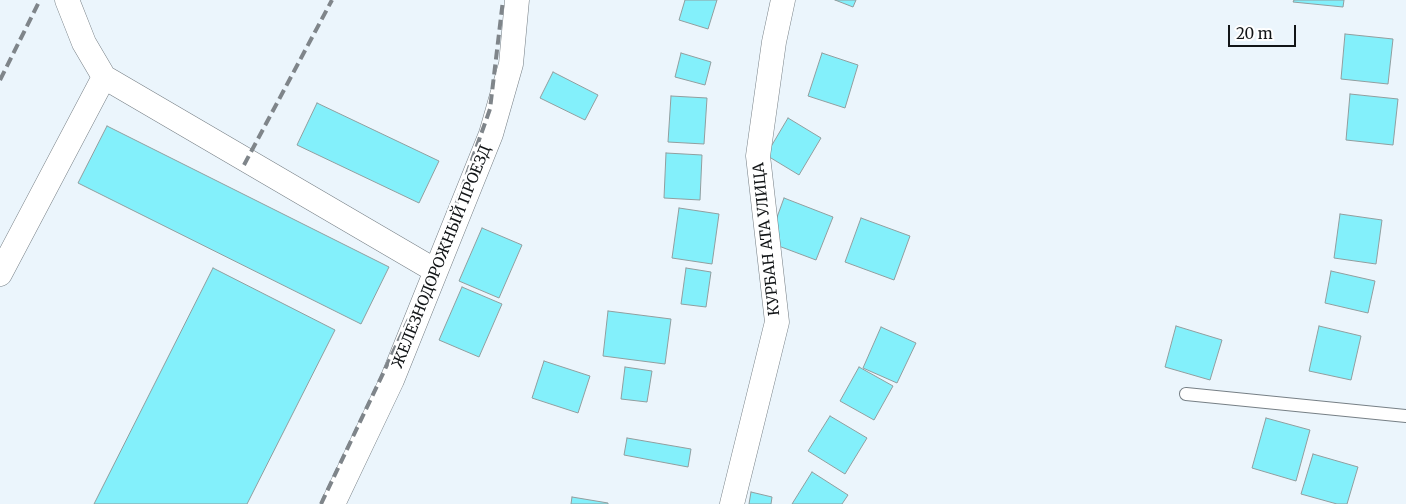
<!DOCTYPE html>
<meta charset="utf-8">
<style>
body{margin:0}
#map{position:relative;width:1406px;height:504px;overflow:hidden;background:#ebf5fc;font-family:Merriweather,serif}
canvas{display:block}
.scale{position:absolute;left:1228px;top:25px;width:68px;height:22px;box-sizing:border-box;border:2px solid #121517;border-top:0;padding-left:6px;font-size:15px;line-height:18px;white-space:nowrap;color:#121517;-webkit-text-stroke:4px #fff;paint-order:stroke}
</style>
<div id="map">
<canvas width="1406" height="504"></canvas>
<div class="scale">20 m</div>
</div>
<script>
const c = document.querySelector('canvas').getContext('2d');
c.lineJoin = 'round';
function fill(path, color) { c.fillStyle = color; c.fill(path, 'evenodd'); }
const poly = rows => new Path2D(rows.map(r => 'M' + r).join(''));
function strokePath(path, color, width, dash) { c.strokeStyle = color; c.lineWidth = width; c.lineCap = dash ? 'butt' : 'round'; c.setLineDash(dash || []); c.stroke(path); }
function write(font, color, halo, rows, align = 'center') {
  c.font = font + ' Merriweather,serif'; c.lineWidth = 4.5; c.setLineDash([]); c.textBaseline = 'middle'; c.strokeStyle = halo; c.fillStyle = color; for (const [text, x, y, turn = 0] of rows) {
    c.save(); c.translate(x, y); c.rotate((+turn || 0) * Math.PI / 180); c.textAlign = isNaN(turn) ? turn : align; if (halo) c.strokeText(text, 0, 0); c.fillText(text, 0, 0); c.restore();
  }
}
const building = poly([
 [685,0,717,0,708,29,679,20,685,0],
 [835,0,856,0,853,7,835,0],
 [1294,0,1344,0,1343,7,1293,2,1294,0],
 [1345,34,1393,39,1388,84,1341,79,1345,34],
 [681,53,711,62,705,85,675,77,681,53],
 [822,53,858,65,845,108,808,96,822,53],
 [553,72,598,95,585,120,540,98,553,72],
 [1350,94,1398,99,1393,145,1346,140,1350,94],
 [671,96,707,98,704,144,668,142,671,96],
 [317,103,439,161,419,203,297,145,317,103],
 [788,118,821,138,799,175,766,155,788,118],
 [107,126,389,267,361,324,78,183,107,126],
 [666,153,702,155,700,200,664,198,666,153],
 [784,198,833,217,816,260,768,242,784,198],
 [679,208,719,214,712,264,672,258,679,208],
 [1340,214,1382,220,1376,264,1334,258,1340,214],
 [861,218,910,236,894,280,845,262,861,218],
 [482,228,522,245,499,298,459,281,482,228],
 [213,268,335,330,247,504,94,504,213,268],
 [686,268,711,272,706,307,681,304,686,268],
 [1331,271,1375,281,1368,313,1325,303,1331,271],
 [462,287,502,304,479,357,439,340,462,287],
 [608,311,671,319,665,364,603,356,608,311],
 [1176,326,1222,340,1210,380,1165,367,1176,326],
 [1319,326,1361,336,1351,380,1309,371,1319,326],
 [881,327,916,343,897,383,863,368,881,327],
 [544,361,590,376,578,413,532,398,544,361],
 [625,367,652,371,647,402,621,399,625,367],
 [859,367,893,386,874,420,840,401,859,367],
 [830,416,867,438,845,474,808,451,830,416],
 [1266,418,1310,430,1296,481,1252,468,1266,418],
 [627,438,691,449,688,467,624,455,627,438],
 [1313,454,1358,467,1347,504,1337,504,1301,494,1313,454],
 [812,472,848,495,842,504,792,504,812,472],
 [751,492,772,497,771,504,749,504,751,492],
 [572,497,608,503,608,504,571,504,572,497]
]);
fill(building, '#83f0fb');
strokePath(building, '#919e9f', 1);
const service = poly([
 [1186,394,1406,416]
]);
const minor = poly([
 [67,0,84,43,104,77,436,271],
 [0,274,104,77],
 [333,504,392,380,491,134,511,64,517,0],
 [732,504,777,322,758,156,774,42,783,0]
]);
strokePath(service, '#767f85', 14);
strokePath(minor, '#767f85', 25);
strokePath(service, '#fff', 12);
strokePath(minor, '#fff', 24);
strokePath(poly([
 [0,80,40,0],
 [244,165,332,0],
 [321,504,435,264,490,109,503,0]
]), '#7f858a', 4, [10, 5]);
write('15px', '#121517', '#fff', [
 ["КУРБАН АТА УЛИЦА",767,239,-96],
 ["ЖЕЛЕЗНОДОРОЖНЫЙ ПРОЕЗД",442,257,-68]
]);
</script>
